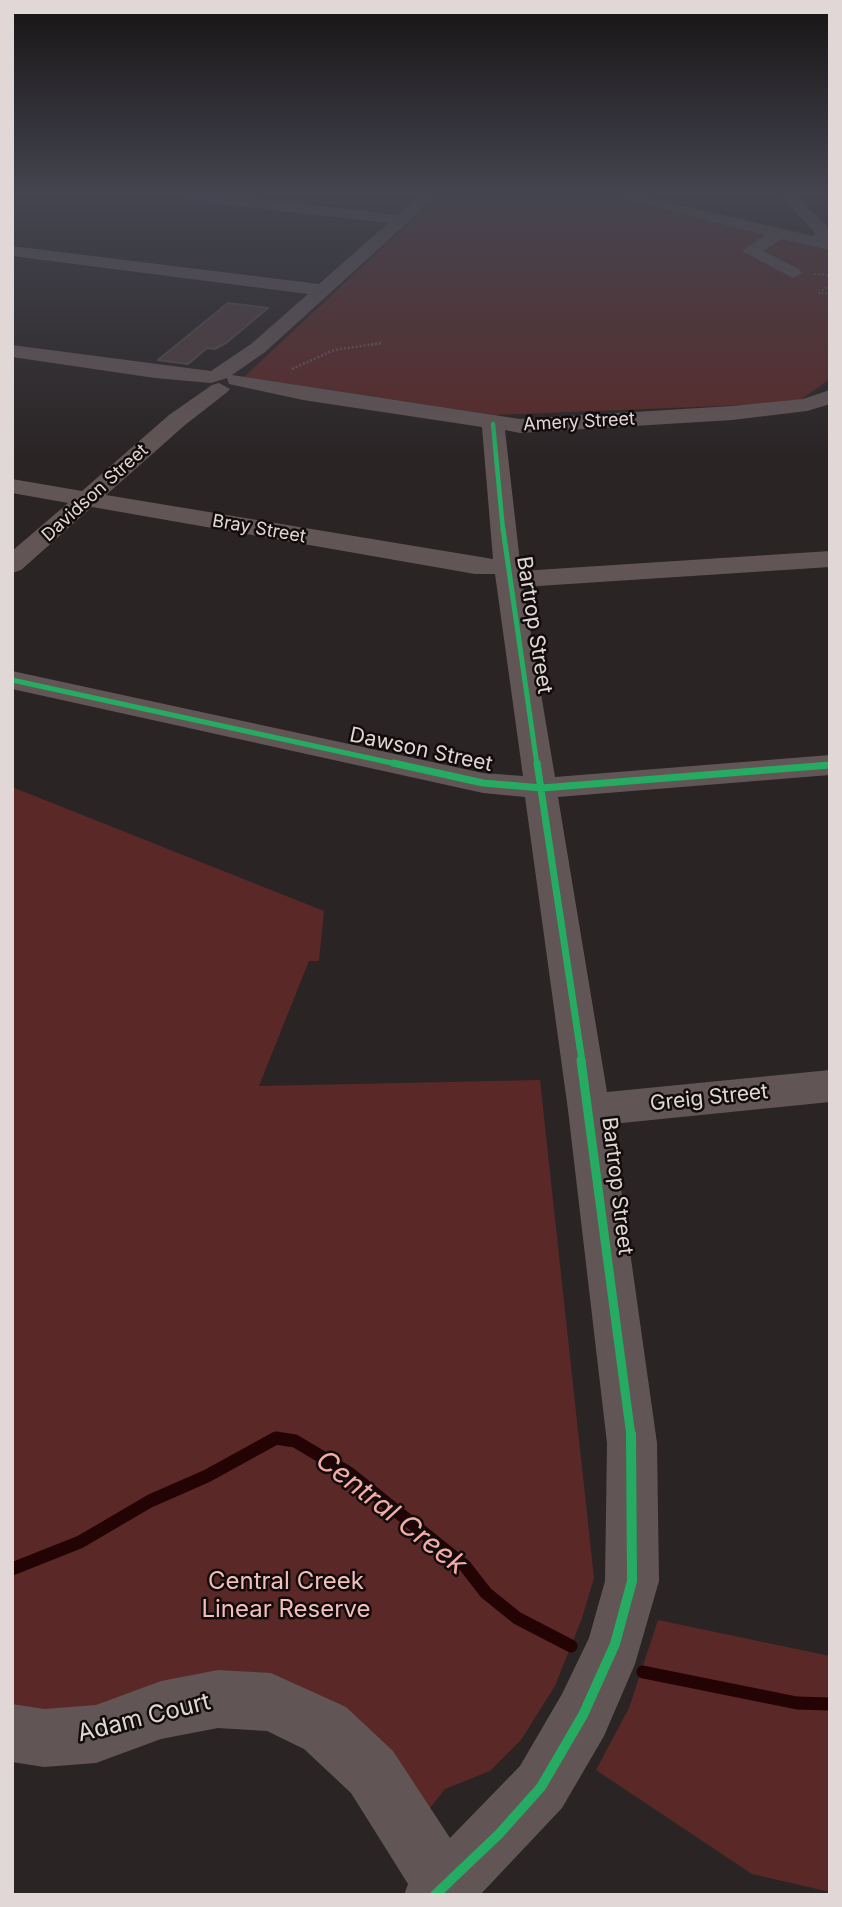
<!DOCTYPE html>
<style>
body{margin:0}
#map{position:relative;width:842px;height:1907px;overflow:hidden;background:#2a2424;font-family:Inter,sans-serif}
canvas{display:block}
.frame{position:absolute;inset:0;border:14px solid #e0d7d6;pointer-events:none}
</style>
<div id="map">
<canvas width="842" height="1907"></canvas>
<div class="frame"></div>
</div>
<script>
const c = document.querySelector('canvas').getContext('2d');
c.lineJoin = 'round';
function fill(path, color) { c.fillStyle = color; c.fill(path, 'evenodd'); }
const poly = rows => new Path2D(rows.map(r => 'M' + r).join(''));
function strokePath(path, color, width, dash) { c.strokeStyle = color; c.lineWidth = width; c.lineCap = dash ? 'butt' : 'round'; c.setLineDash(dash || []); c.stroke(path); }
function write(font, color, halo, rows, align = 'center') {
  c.font = font + ' Inter,sans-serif'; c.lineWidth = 5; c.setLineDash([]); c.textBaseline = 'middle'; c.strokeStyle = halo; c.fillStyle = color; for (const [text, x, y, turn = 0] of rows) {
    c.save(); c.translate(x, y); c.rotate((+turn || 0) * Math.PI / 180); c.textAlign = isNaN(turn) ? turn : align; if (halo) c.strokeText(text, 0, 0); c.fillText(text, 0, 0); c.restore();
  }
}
fill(poly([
 [438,196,603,196,830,248,830,379,796,403,495,415,244,377],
 [12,787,324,911,319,961,309,961,259,1086,540,1080,594,1578,582,1618,555,1686,521,1740,490,1771,445,1789,426,1813,344,1717,121,1711,12,1714],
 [658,1620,830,1656,830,1892,752,1874,596,1770,629,1708]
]), '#5a2827');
strokePath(poly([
 [12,1569,80,1542,150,1501,207,1476,276,1438,295,1441,349,1473,465,1566,486,1593,517,1618,571,1646],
 [643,1672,797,1703,830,1704]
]), '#240304', 13);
const building = poly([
 [228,303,268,308,226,343,215,349,207,348,188,364,158,360,228,303]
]);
fill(building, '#4c3a3b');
strokePath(building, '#504949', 2);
strokePath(poly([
 [814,274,830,275],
 [830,285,819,293,830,294],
 [371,345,381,343]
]), '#615858', 2, [2, 2]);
strokePath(poly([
 [292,369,334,350,381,343]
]), '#615858', 2.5, [2, 2]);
fill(poly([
 [183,196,236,196,398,215,419,196,437,196,265,352,232,375,520,419,732,406,803,399,830,390,830,404,807,411,732,420,520,433,505,430,521,571,830,551,830,567,523,587,555,777,830,755,830,775,558,797,607,1092,830,1070,830,1102,612,1124,657,1443,659,1581,635,1664,604,1736,562,1808,480,1895,404,1895,408,1884,351,1793,304,1749,267,1731,218,1728,161,1739,96,1763,44,1767,12,1762,12,1704,44,1709,96,1705,161,1681,218,1670,271,1673,346,1707,393,1751,450,1838,520,1766,562,1694,589,1638,605,1581,607,1443,568,1110,525,797,483,793,12,689,12,671,483,773,523,776,495,574,475,574,92,507,21,570,12,573,12,551,68,503,12,493,12,479,82,491,169,415,212,385,219,383,230,389,226,393,185,425,106,495,493,559,482,427,303,400,229,384,227,378,211,383,155,378,12,357,12,345,211,371,251,344,308,294,12,256,12,246,319,284,388,223,191,201,183,196],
 [612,196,642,196,813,236,815,233,780,196,797,196,830,229,830,250,782,239,763,251,799,269,802,273,793,278,742,251,765,235,612,196]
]), '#625555');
strokePath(poly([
 [493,424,503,530]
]), '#26ab63', 4.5);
strokePath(poly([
 [503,529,537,765],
 [12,680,401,765]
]), '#26ab63', 5);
strokePath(poly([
 [393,763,483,783,542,788,830,765],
 [537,763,582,1061]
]), '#26ab63', 7);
strokePath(poly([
 [581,1060,631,1436]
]), '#26ab63', 9);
strokePath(poly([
 [435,1895,499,1834,541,1787,583,1715,615,1644,632,1581,631,1434]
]), '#26ab63', 10);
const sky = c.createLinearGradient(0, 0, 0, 463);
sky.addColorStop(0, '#171414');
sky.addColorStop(0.42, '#444550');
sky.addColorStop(1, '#44455000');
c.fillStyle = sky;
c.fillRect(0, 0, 842, 463);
write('18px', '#e0d7d6', '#120c0c', [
 ["Amery Street",579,422,-3],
 ["Davidson Street",95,493,-42],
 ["Bray Street",259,529,10]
]);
write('21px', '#e0d7d6', '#120c0c', [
 ["Bartrop Street",534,625,81],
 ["Dawson Street",421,750,12],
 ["Greig Street",709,1098,-6],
 ["Bartrop Street",617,1186,83]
]);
write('24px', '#f2bfbb', '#120c0c', [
 ["Central Creek",286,1582],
 ["Linear Reserve",286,1610]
]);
write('24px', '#e0d7d6', '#120c0c', [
 ["Adam Court",144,1718,-14]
]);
write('italic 28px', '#f5aba6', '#120c0c', [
 ["Central Creek",391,1513,38]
]);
</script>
